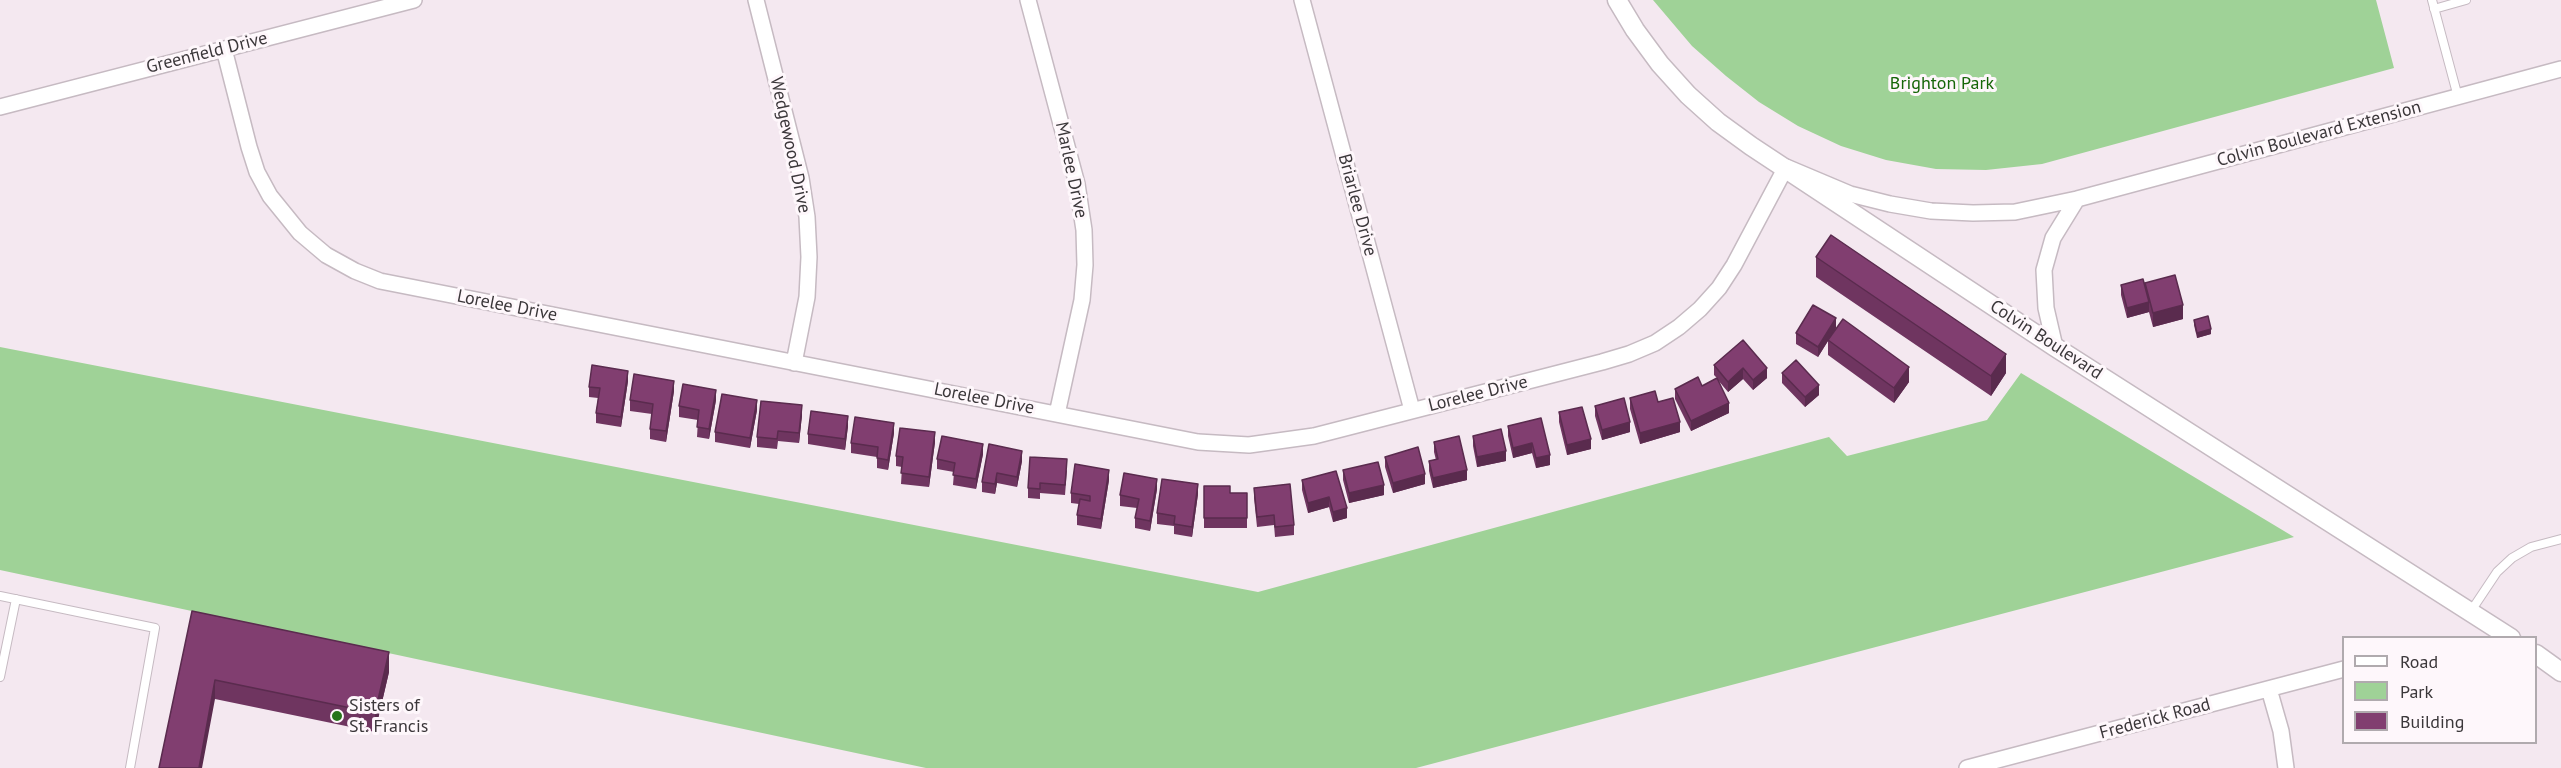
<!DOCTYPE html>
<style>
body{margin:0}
#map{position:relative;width:2561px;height:768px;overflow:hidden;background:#f4e8f0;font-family:"PT Sans",sans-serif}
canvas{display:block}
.legend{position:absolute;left:2342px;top:636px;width:195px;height:108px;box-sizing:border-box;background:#fef7fb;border:2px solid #b0aaae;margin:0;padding:8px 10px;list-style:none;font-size:18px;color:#3b373a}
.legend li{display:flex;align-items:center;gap:12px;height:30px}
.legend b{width:30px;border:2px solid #b0aaae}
</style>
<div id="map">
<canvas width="2561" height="768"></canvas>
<ul class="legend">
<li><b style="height:8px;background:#fff"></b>Road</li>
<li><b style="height:16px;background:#9fd297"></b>Park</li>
<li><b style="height:16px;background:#813e70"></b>Building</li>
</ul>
</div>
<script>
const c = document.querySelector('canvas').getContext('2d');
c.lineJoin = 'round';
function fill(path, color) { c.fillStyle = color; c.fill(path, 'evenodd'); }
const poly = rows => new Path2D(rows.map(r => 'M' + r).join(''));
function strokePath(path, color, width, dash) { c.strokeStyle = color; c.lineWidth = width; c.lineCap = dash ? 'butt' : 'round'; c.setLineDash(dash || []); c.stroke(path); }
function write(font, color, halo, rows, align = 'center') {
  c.font = font + ' "PT Sans",sans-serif'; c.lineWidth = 6; c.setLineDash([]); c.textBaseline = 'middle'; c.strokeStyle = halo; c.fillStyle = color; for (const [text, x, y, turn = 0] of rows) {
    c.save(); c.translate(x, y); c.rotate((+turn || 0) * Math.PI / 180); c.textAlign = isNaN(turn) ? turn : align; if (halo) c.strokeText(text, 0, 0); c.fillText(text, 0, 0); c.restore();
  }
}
fill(poly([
 [1653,0,2376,0,2394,68,2042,164,1986,170,1936,169,1886,160,1841,146,1798,126,1759,102,1726,76,1692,46],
 [0,347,1258,592,1829,437,1847,456,1987,420,2021,373,2294,537,1416,768,926,768,0,570]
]), '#9fd297');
const service = poly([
 [2432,0,2458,97],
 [2434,9,2466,0],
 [0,596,155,628,130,768],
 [2471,611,2497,572,2512,558,2531,547,2561,539],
 [0,677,16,599]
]);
const minor = poly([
 [756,0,801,178,807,217,809,257,807,297,794,363],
 [1028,0,1077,184,1084,230,1085,265,1082,300,1057,414],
 [1302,0,1412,410],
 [224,49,249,147,257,172,270,196,300,233,326,255,355,271,380,281,1198,442,1249,445,1314,436,1602,362,1629,354,1655,343,1679,327,1700,309,1719,288,1734,265,1786,167,1850,194,1890,204,1931,211,1973,213,2015,212,2077,199,2561,69],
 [0,107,414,0],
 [2055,347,2046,308,2044,270,2053,238,2077,199],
 [2269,689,2281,731,2286,768],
 [1967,768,2344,669]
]);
const tertiary = poly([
 [1617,0,1635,30,1660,64,1688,95,1718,122,1751,146,2055,347,2511,638],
 [2536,654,2561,672]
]);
strokePath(service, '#c6bac2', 10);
strokePath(minor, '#c6bac2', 18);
strokePath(tertiary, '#c6bac2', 21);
strokePath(service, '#fff', 8);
strokePath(minor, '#fff', 15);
strokePath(tertiary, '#fff', 18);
fill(poly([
 [1816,257,2006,373,1991,396,1816,277],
 [2145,283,2183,319,2153,327,2149,312,2127,318,2121,295,2121,285,2145,288],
 [2194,320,2211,334,2197,338,2194,325],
 [1836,328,1832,335,1909,382,1894,403,1828,355,1828,341,1818,357,1796,344,1796,333],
 [1743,340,1767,378,1753,390,1743,379,1728,392,1717,379,1729,413,1691,431,1675,399,1675,389,1702,386,1717,378,1714,375,1714,365],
 [1782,373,1819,395,1805,407,1782,383],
 [628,381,621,427,596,423,596,413,598,398,589,397,589,387],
 [674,391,666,442,650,439,650,429,652,414,630,411,630,400],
 [1630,398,1658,402,1680,432,1640,444,1630,409],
 [716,400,709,439,697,437,698,420,679,417,679,406],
 [1595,406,1630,432,1602,440,1595,416],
 [757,410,750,448,715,442,715,432],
 [1559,412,1591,449,1567,455,1559,422],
 [802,415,799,443,778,441,777,449,757,447,757,437],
 [1541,418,1550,465,1536,468,1532,453,1513,458,1508,436,1508,426],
 [848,426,845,450,808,444,808,434],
 [894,433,888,470,877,468,877,457,851,453,851,443],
 [1473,436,1506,461,1477,467,1473,446],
 [935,442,929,487,901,484,902,467,896,466,896,456],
 [1434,442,1467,480,1433,488,1429,471,1429,461,1436,460,1434,452],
 [989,444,1022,461,1017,487,997,483,995,494,982,492,982,482],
 [983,454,976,489,953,485,954,472,937,469,937,459],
 [1385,457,1425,484,1393,493,1385,467],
 [1067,470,1065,495,1040,493,1040,499,1028,498,1028,488],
 [1343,470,1384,495,1349,503,1343,480],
 [1336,471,1347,518,1333,522,1329,507,1308,513,1302,490,1302,480],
 [1109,480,1101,529,1077,525,1077,515,1079,504,1071,503,1071,493],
 [1204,486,1230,493,1247,493,1247,528,1204,528],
 [1254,488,1294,525,1294,535,1275,537,1274,525,1257,527,1254,498],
 [1157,489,1150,531,1135,528,1135,518,1137,508,1120,506,1120,495],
 [1198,494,1192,537,1174,534,1174,526,1157,524,1157,513],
 [192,611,389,672,375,732,215,699]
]), '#6f3560');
fill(poly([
 [2149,302,2149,312,2127,318,2127,308],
 [2183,305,2183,319,2153,327,2153,313],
 [1836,318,1836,328,1818,357,1818,347],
 [2211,329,2211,334,2197,338,2197,333],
 [2006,354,2006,373,1991,396,1991,376],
 [1909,367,1909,382,1894,403,1894,388],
 [1743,368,1743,379,1728,392,1728,382],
 [1767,368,1767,378,1753,390,1753,380],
 [628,371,628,381,621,427,621,417],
 [674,381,674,391,666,442,666,431],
 [1819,385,1819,395,1805,407,1805,397],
 [716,390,716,400,709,439,709,429],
 [757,400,757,410,750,448,750,438],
 [1729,403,1729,413,1691,431,1691,421],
 [802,405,802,415,799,443,799,433],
 [848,416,848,426,845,450,845,439],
 [1630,422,1630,432,1602,440,1602,430],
 [1680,422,1680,432,1640,444,1640,433],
 [894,423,894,433,888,470,888,460],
 [935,432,935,442,929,487,929,477],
 [1591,439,1591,449,1567,455,1567,445],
 [1532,443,1532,453,1513,458,1513,448],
 [983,444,983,454,976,489,976,479],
 [1022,451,1022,461,1017,487,1017,477],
 [1506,451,1506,461,1477,467,1477,457],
 [1550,455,1550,465,1536,468,1536,458],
 [1109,470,1109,480,1101,529,1101,519],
 [1467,470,1467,480,1433,488,1433,478],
 [997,473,997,483,995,494,995,484],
 [1425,474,1425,484,1393,493,1393,483],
 [1157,479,1157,489,1150,531,1150,521],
 [1198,484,1198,494,1192,537,1192,527],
 [1384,485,1384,495,1349,503,1349,493],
 [1329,497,1329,507,1308,513,1308,503],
 [1347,508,1347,518,1333,522,1333,512],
 [389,652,389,672,375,732,375,713],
 [215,680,215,699,202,768,198,768]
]), '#5a2b4e');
const building = poly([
 [1831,235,2006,354,1991,376,1816,257,1831,235],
 [2175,275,2183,305,2153,313,2145,283,2175,275],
 [2143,279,2149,302,2127,308,2121,285,2143,279],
 [1813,305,1836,318,1818,347,1796,333,1813,305],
 [2208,316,2211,329,2197,333,2194,320,2208,316],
 [1843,319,1909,367,1894,388,1828,340,1843,319],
 [1743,340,1767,368,1753,380,1743,368,1728,382,1714,365,1743,340],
 [1796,360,1819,385,1805,397,1782,373,1796,360],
 [592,365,628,371,621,417,596,413,600,388,589,387,592,365],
 [634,374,674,381,666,431,650,429,653,404,630,400,634,374],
 [1698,377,1702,386,1717,378,1729,403,1691,421,1675,389,1698,377],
 [683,384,716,390,709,429,697,427,699,410,679,406,683,384],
 [1655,391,1658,402,1673,398,1680,422,1640,433,1630,398,1655,391],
 [722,394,757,400,750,438,715,432,722,394],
 [1624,398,1630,422,1602,430,1595,406,1624,398],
 [761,401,802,405,799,433,778,431,777,439,757,437,761,401],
 [1582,407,1591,439,1567,445,1559,412,1582,407],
 [811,411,848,416,845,439,808,434,811,411],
 [855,417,894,423,888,460,877,458,878,447,851,443,855,417],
 [1541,418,1550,455,1536,458,1532,443,1513,448,1508,426,1541,418],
 [900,428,935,432,929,477,901,473,903,457,896,456,900,428],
 [1501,429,1506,451,1477,457,1473,436,1501,429],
 [942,436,983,444,976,479,953,475,955,463,937,459,942,436],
 [1459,436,1467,470,1433,478,1429,461,1438,459,1434,442,1459,436],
 [989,444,1022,451,1017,477,997,473,995,484,982,482,989,444],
 [1418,447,1425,474,1393,483,1385,457,1418,447],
 [1030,457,1067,459,1065,485,1040,483,1040,489,1028,488,1030,457],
 [1378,462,1384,485,1349,493,1343,470,1378,462],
 [1075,464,1109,470,1101,519,1077,515,1080,499,1090,501,1090,496,1071,493,1075,464],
 [1336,471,1347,508,1333,512,1329,497,1308,503,1302,480,1336,471],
 [1124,473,1157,479,1150,521,1135,518,1139,499,1120,495,1124,473],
 [1162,479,1198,484,1192,527,1174,524,1175,516,1157,513,1162,479],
 [1290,484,1294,525,1275,527,1274,515,1257,517,1254,488,1290,484],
 [1204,486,1230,486,1230,493,1247,493,1247,518,1204,518,1204,486],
 [192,611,389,652,375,713,215,680,199,768,159,768,192,611]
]);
fill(building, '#813e70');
strokePath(building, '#5a2b4e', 1.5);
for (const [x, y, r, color] of [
 [337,716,6,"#27741b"]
]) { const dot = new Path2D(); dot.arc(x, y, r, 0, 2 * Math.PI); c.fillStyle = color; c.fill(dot); strokePath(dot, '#fef7fb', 2); }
write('18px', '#3b373a', '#fef7fb', [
 ["Greenfield Drive",207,53,-14],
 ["Colvin Boulevard Extension",2319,134,-15],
 ["Wedgewood Drive",790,145,78],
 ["Marlee Drive",1071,170,78],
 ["Briarlee Drive",1357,205,75],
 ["Lorelee Drive",507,306,11],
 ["Colvin Boulevard",2046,340,33],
 ["Lorelee Drive",1478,394,-14],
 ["Lorelee Drive",984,399,11],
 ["Frederick Road",2155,719,-15]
]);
write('18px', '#166608', '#fef7fb', [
 ["Brighton Park",1942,84]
]);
write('18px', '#3b373a', '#fef7fb', [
 ["Sisters of",349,706],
 ["St. Francis",349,727]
], 'left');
</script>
